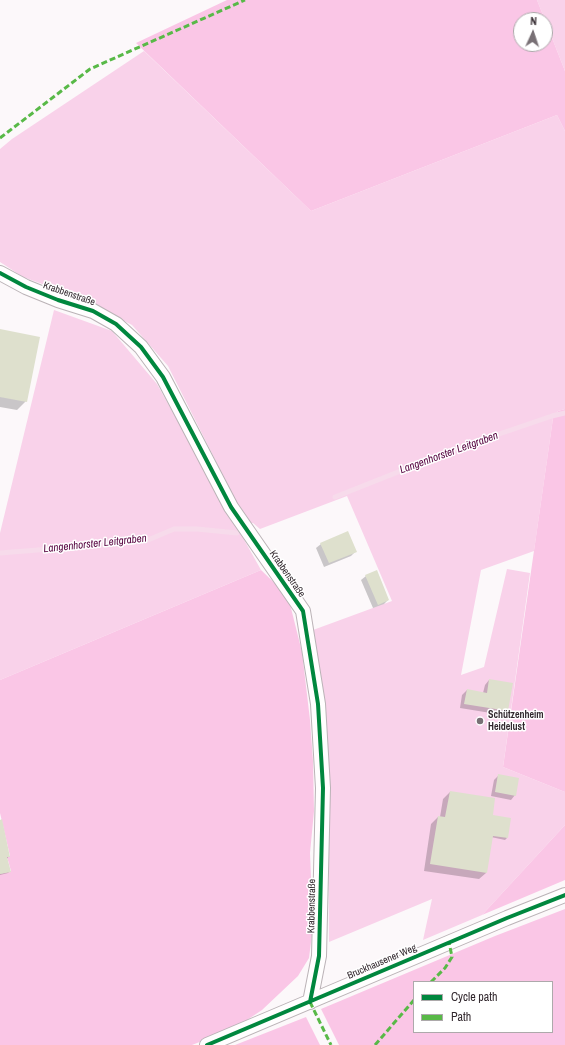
<!DOCTYPE html>
<meta charset="utf-8">
<style>
body{margin:0}
#map{position:relative;width:565px;height:1045px;overflow:hidden;background:#fcf8fa;font-family:"Archivo Narrow",sans-serif}
canvas{display:block}
.legend{position:absolute;left:413px;top:981px;width:140px;height:52px;box-sizing:border-box;background:#fff;border:1px solid #ada9ab;margin:0;padding:5px 7px;list-style:none;font-size:12px;color:#31272d}
.legend li{display:flex;align-items:center;gap:8px;height:20px}
.legend b{width:20px;border:1px solid #ada9ab}
.north{position:absolute;left:513px;top:12px;width:40px;height:40px;box-sizing:border-box;background:#fff;border:1px solid #ada9ab;border-radius:50%;rotate:3deg;font-size:11px;font-weight:700;line-height:16px;text-align:center;color:#31272d}
.north::after{content:'';display:block;margin:auto;width:14px;height:18px;background:#787075;clip-path:polygon(50% 0,100% 100%,50% 72%,0 100%)}
</style>
<div id="map">
<canvas width="565" height="1045"></canvas>
<ul class="legend">
<li><b style="height:5px;background:#00873e"></b>Cycle path</li>
<li><b style="height:5px;background:#58b947"></b>Path</li>
</ul>
<div class="north">N</div>
</div>
<script>
const c = document.querySelector('canvas').getContext('2d');
c.lineJoin = 'round';
function fill(path, color) { c.fillStyle = color; c.fill(path, 'evenodd'); }
const poly = rows => new Path2D(rows.map(r => 'M' + r).join(''));
function strokePath(path, color, width, dash) { c.strokeStyle = color; c.lineWidth = width; c.lineCap = dash ? 'butt' : 'round'; c.setLineDash(dash || []); c.stroke(path); }
function write(font, color, halo, rows, align = 'center') {
  c.font = font + ' "Archivo Narrow",sans-serif'; c.lineWidth = 3; c.setLineDash([]); c.textBaseline = 'middle'; c.strokeStyle = halo; c.fillStyle = color; for (const [text, x, y, turn = 0] of rows) {
    c.save(); c.translate(x, y); c.rotate((+turn || 0) * Math.PI / 180); c.textAlign = isNaN(turn) ? turn : align; if (halo) c.strokeText(text, 0, 0); c.fillText(text, 0, 0); c.restore();
  }
}
fill(poly([
 [537,0,565,0,565,71,545,20],
 [144,51,311,211,557,115,565,131,565,409,558,411,553,418,534,551,481,570,461,675,484,667,507,569,530,573,503,767,565,792,565,825,482,915,423,940,432,899,329,942,328,788,325,705,313,630,392,601,347,496,260,529,253,523,247,523,168,366,132,325,81,298,23,277,0,262,0,149,12,139],
 [54,310,112,331,157,384,261,570,0,680,0,533]
]), '#f9d2ea');
fill(poly([
 [227,0,537,0,545,20,521,20,521,44,545,44,545,20,565,71,565,131,557,115,311,211,136,43],
 [565,409,565,792,503,767,553,418,558,411],
 [261,570,288,596,302,652,310,720,313,761,314,811,310,853,313,926,309,958,298,976,262,1010,235,1028,192,1045,0,1045,0,874,11,871,7,857,10,856,0,813,0,680],
 [565,825,565,880,482,915],
 [565,909,565,1045,339,1045,321,1009,495,936],
 [414,982,552,982,552,1032,414,1032],
 [306,1017,320,1045,235,1045]
]), '#fac6e6');
fill(poly([
 [0,331,26,401,17,410,0,407],
 [321,544,355,552,351,556,324,567,316,548],
 [366,576,388,600,384,604,373,608,361,580],
 [489,680,512,684,507,711,503,715,460,708,462,695,467,690,483,693,485,685],
 [498,776,515,795,511,800,491,796,494,780],
 [450,792,491,818,507,838,505,840,491,837,486,873,479,879,424,871,431,824,438,817,440,817,443,799],
 [0,821,9,856,7,859,10,871,8,873,0,875]
]), '#0003');
strokePath(poly([
 [335,497,461,447,552,416,565,413],
 [0,553,100,545,148,540,174,529,197,529,237,533]
]), '#f7dbeb', 5);
fill(poly([
 [0,329,40,337,27,402,0,397],
 [348,531,357,552,329,563,320,543],
 [377,570,389,600,378,605,365,575],
 [489,679,513,683,508,711,464,704,467,689,487,693],
 [498,774,519,778,516,796,495,792],
 [450,791,495,798,493,815,511,818,508,838,493,836,487,873,430,864,438,816,445,817],
 [2,819,10,857,7,857,11,872,0,874,0,820]
]), '#dee0cd');
const minor = poly([
 [0,273,26,287,58,300,93,311,116,324,141,347,163,377,231,507,303,611,318,704,323,788,319,956,310,1002],
 [207,1045,507,918,565,895]
]);
strokePath(minor, '#bbb3b7', 16);
strokePath(minor, '#fffefe', 14);
strokePath(poly([
 [0,138,90,69,245,0],
 [431,982,445,968,452,957,449,942],
 [310,1002,331,1045],
 [375,1045,414,1000]
]), '#58b947', 3, [6, 3]);
strokePath(poly([
 [0,273,26,287,58,300,93,311,116,324,141,347,163,377,231,507,303,611,318,704,323,788,319,956,310,1002],
 [207,1045,507,918,565,895]
]), '#00873e', 4);
for (const [x, y, r, color] of [
 [480,721,4,"#787075"]
]) { const dot = new Path2D(); dot.arc(x, y, r, 0, 2 * Math.PI); c.fillStyle = color; c.fill(dot); strokePath(dot, '#fff', 1.5); }
write('10px', '#31272d', '#fff', [
 ["Krabbenstraße",69,294,19],
 ["Krabbenstraße",287,574,55],
 ["Krabbenstraße",312,906,-89],
 ["Bruckhausener Weg",382,962,-23]
]);
write('bold 10px', '#31272d', '#fff', [
 ["Schützenheim",488,715],
 ["Heidelust",488,727]
], 'left');
write('italic 11px', '#54013e', '#fff', [
 ["Langenhorster Leitgraben",449,453,-20],
 ["Langenhorster Leitgraben",95,544,-6]
]);
</script>
